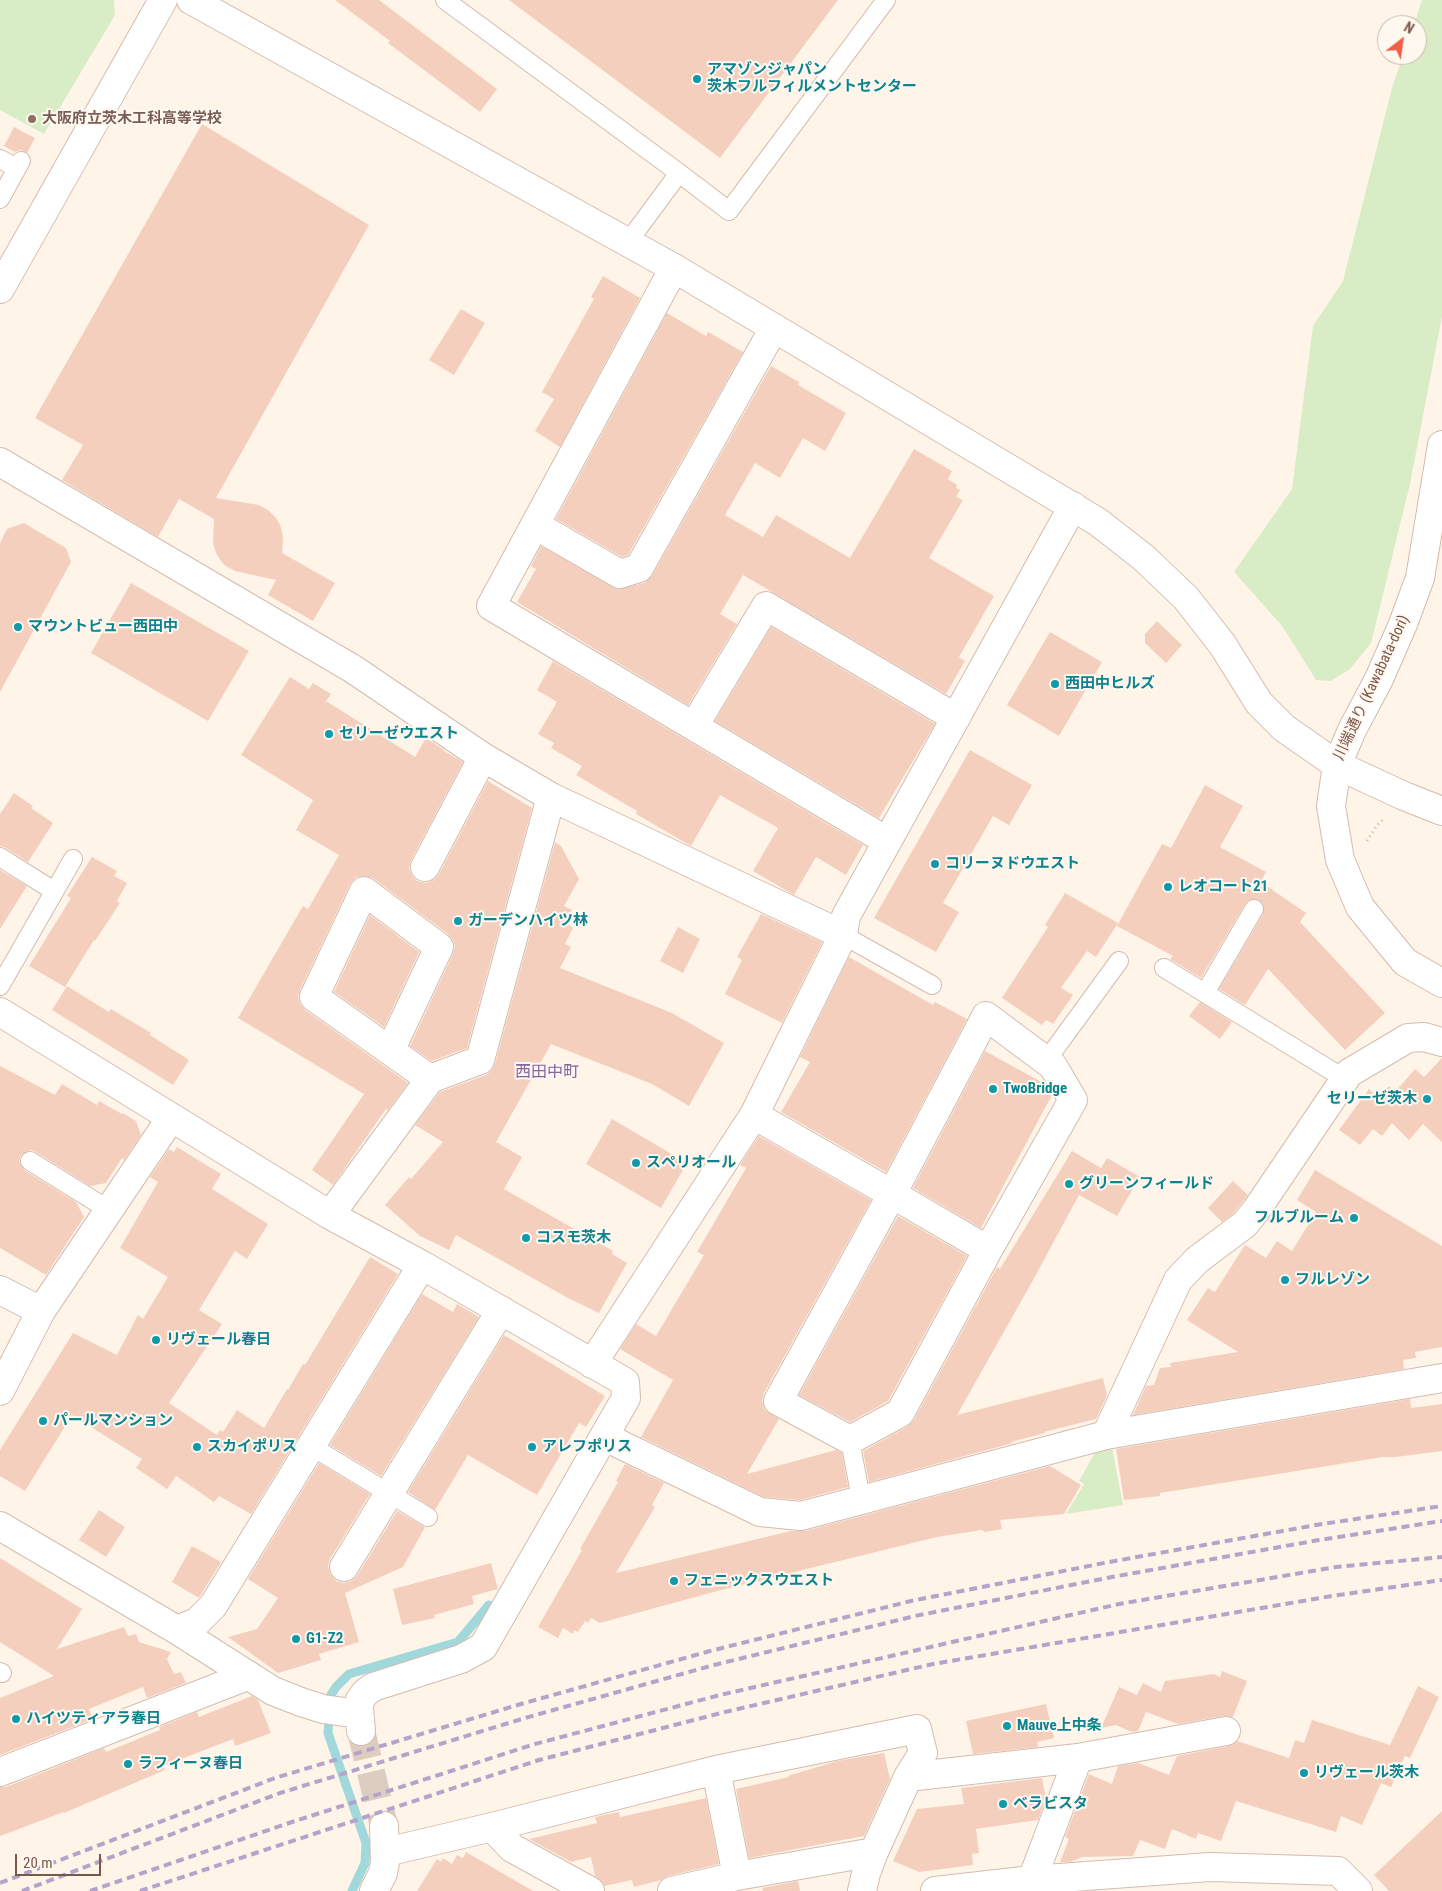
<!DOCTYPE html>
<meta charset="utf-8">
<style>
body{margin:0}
#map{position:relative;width:1442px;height:1891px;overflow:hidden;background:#fef4e8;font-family:"Roboto Condensed",sans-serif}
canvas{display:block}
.north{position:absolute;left:1377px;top:15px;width:50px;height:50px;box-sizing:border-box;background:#fff8f0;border:1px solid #cab8ad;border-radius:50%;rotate:30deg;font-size:14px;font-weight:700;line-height:20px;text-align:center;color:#7b5749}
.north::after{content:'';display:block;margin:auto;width:18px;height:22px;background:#ef5e46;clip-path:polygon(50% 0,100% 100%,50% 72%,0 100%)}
.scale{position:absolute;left:15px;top:1854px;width:86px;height:22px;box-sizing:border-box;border:2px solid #7b5749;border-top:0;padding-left:6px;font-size:15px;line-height:18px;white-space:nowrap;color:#7b5749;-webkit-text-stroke:4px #fff8f0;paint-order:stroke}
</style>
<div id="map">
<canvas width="1442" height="1891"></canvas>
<div class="north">N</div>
<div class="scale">20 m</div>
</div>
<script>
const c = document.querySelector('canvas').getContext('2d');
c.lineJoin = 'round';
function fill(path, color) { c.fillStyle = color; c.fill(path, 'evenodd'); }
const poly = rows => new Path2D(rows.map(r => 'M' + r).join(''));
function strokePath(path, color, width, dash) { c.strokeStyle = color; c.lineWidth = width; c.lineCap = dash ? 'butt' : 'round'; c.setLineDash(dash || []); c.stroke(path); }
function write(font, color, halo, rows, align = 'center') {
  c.font = font + ' "Roboto Condensed","Noto Sans JP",sans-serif'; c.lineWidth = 4; c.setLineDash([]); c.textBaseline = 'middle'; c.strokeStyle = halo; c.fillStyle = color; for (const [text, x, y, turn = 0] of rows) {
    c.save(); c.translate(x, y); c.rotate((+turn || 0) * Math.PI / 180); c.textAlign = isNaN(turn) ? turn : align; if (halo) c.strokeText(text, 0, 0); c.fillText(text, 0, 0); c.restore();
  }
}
fill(poly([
 [0,0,114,0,115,15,44,134,0,110],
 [1422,0,1442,0,1442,316,1410,484,1371,643,1349,670,1330,681,1316,680,1283,627,1234,572,1292,489,1313,326,1343,281,1392,88,1403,55,1417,55,1417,25,1414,25],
 [1112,1448,1123,1505,1066,1514,1084,1484,1079,1481,1096,1451]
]), '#d8edc5');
strokePath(poly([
 [352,1891,365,1863,366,1843,328,1733,331,1695,336,1687,349,1674,458,1642,489,1605]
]), '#a0d8dc', 9);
fill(poly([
 [335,0,379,0,497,89,480,112,388,43,390,41],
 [509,0,838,0,720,158],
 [202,124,369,225,216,498,259,505,268,510,276,518,281,527,283,538,282,553,335,583,313,621,268,595,276,580,235,571,224,565,217,555,213,544,214,519,179,499,158,537,62,480,83,445,35,418],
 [14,127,35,138,27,153,21,150,15,152,4,146],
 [603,276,640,298,560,447,535,431,554,399,542,392,594,299,591,297],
 [461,309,485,323,454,375,429,360],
 [667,313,706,336,708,332,743,352,628,555,622,557,556,519],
 [771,366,799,382,798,385,846,413,825,451,803,438,780,478,755,463,725,515,763,537,776,515,850,558,914,449,952,471,948,479,957,485,956,488,960,490,956,497,963,500,929,558,994,596,959,657,965,661,946,694,743,575,720,614,737,624,688,705,517,602,536,569,531,566,541,546,618,589,644,583,652,576],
 [24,523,66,548,71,562,0,692,0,543,7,529],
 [131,583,249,651,208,721,91,653],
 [1157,621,1182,645,1166,663,1145,643,1145,634],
 [771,627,935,724,879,818,715,721],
 [1050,632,1102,662,1059,736,1007,705],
 [553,661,863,845,846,875,816,857,794,895,753,871,778,828,720,795,691,846,636,814,637,811,576,775,582,766,551,748,554,743,538,734,557,702,537,690],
 [290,677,309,689,313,683,331,694,326,701,415,757,426,738,444,750,444,751,463,762,411,860,409,868,412,876,417,881,426,883,434,880,439,874,488,781,532,808,467,1048,432,1061,410,1046,453,954,455,946,453,940,448,934,373,878,365,876,356,877,350,884,300,990,298,997,300,1004,305,1010,408,1083,388,1110,386,1109,333,1185,312,1170,364,1094,238,1018,303,906,308,909,339,855,296,830,313,800,241,755],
 [970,750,1032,785,1009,825,993,816,943,903,959,912,936,952,874,918],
 [1205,785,1243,806,1220,847,1266,872,1261,882,1306,913,1300,922,1385,1013,1345,1050,1268,969,1245,1005,1219,989,1263,914,1263,904,1259,900,1249,900,1245,904,1201,978,1170,959,1173,956,1117,926,1162,844,1171,848],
 [14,793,33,806,31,808,53,823,28,862,6,848,0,846,0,814],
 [555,842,561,846,579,879,564,906,572,910,568,919,572,921,569,925,573,928,565,944,571,947,560,968,672,1013,724,1043,689,1106,652,1084,551,1044,496,1142,522,1157,504,1189,613,1251,612,1254,627,1263,599,1313,568,1298,456,1235,449,1250,420,1236,385,1205,409,1177,411,1179,443,1142,415,1125,440,1092,486,1075,491,1071,495,1064],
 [92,857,117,871,114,876,127,883,117,901,120,903,95,941,94,940,65,987,29,966,71,898,67,896],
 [0,870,27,886,0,929],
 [1065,893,1118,923,1096,957,1087,951,1061,988,1073,995,1053,1024,1046,1020,1042,1025,1002,998,1048,927,1045,925],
 [761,914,822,942,782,1023,725,994,742,960,737,957],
 [370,915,419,952,384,1027,334,992],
 [678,927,700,939,683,973,660,961],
 [849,957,933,1005,935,1002,967,1019,886,1172,781,1112,810,1062,800,1057],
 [67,986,109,1012,111,1009,151,1033,150,1035,189,1060,173,1085,52,1010],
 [1200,1002,1232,1022,1220,1039,1189,1016],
 [985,1051,1045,1084,1043,1088,1052,1095,981,1228,913,1188],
 [1442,1058,1442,1142,1423,1124,1409,1140,1392,1123,1382,1136,1373,1129,1360,1145,1339,1130,1369,1089,1378,1098,1389,1086,1395,1092,1415,1069,1424,1077],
 [0,1066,55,1095,62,1084,97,1105,99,1101,122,1114,123,1113,136,1121,141,1135,124,1160,122,1158,106,1183,90,1186,36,1152,30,1150,21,1155,19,1161,24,1170,76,1202,84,1217,46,1275,0,1248],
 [612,1119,687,1163,661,1208,586,1164],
 [759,1136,871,1200,764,1393,762,1401,765,1410,779,1419,747,1474,836,1450,842,1453,848,1487,800,1500,764,1497,641,1437,673,1380,620,1349,636,1324,656,1336,704,1255,697,1252,746,1168,740,1165],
 [177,1147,221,1174,212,1189,268,1224,247,1259,235,1251,199,1310,222,1324,169,1403,217,1435,220,1430,223,1432,237,1410,264,1428,287,1389,288,1390,303,1364,305,1365,370,1257,398,1274,251,1514,219,1496,214,1502,176,1476,167,1489,136,1468,142,1459,72,1415,25,1491,0,1476,0,1450,73,1333,117,1355,138,1315,143,1319,168,1277,120,1248,158,1182,150,1177,169,1149,174,1152],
 [1072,1151,1101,1168,1107,1158,1140,1177,1117,1216,1079,1195,1032,1282,957,1415,1103,1378,1107,1395,1096,1419,1044,1432,1045,1433,1011,1442,1013,1443,869,1482,863,1451,907,1427,914,1420,997,1267,1000,1269],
 [1315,1170,1442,1246,1442,1347,1415,1352,1416,1358,1403,1360,1404,1369,1133,1415,1146,1386,1154,1385,1160,1368,1171,1367,1170,1363,1238,1352,1187,1320,1208,1288,1215,1292,1245,1245,1266,1258,1277,1241,1292,1251,1316,1212,1297,1200],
 [1233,1181,1248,1195,1234,1213,1222,1222,1208,1208],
 [898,1216,967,1256,888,1401,850,1422,799,1395],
 [422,1294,453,1312,457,1304,479,1317,381,1476,330,1445],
 [504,1335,605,1396,586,1427,579,1423,537,1495,468,1455,435,1510,408,1492],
 [1410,1399,1411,1408,1442,1404,1442,1451,1396,1457,1383,1457,1210,1485,1160,1493,1160,1496,1124,1500,1116,1449],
 [319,1463,370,1494,330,1559,328,1566,330,1574,336,1581,343,1583,351,1581,357,1576,397,1511,425,1527,403,1567,345,1593,359,1642,319,1654,321,1660,278,1673,228,1637,257,1629,278,1598,248,1579],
 [625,1464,664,1483,652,1505,655,1507,616,1573,791,1531,805,1531,1050,1466,1081,1485,1064,1514,1000,1520,1002,1529,985,1532,982,1530,937,1537,721,1590,600,1623,591,1618,588,1623,585,1621,578,1632,574,1630,573,1634,563,1628,558,1638,538,1627,582,1550,580,1549,618,1482,616,1481],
 [99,1510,125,1527,106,1557,79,1540],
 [192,1546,221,1562,199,1598,172,1582],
 [0,1558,82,1609,57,1649,124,1627,128,1636,136,1634,139,1642,171,1652,167,1659,174,1674,181,1672,186,1683,147,1698,143,1687,89,1709,93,1719,0,1755,0,1698,54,1676,0,1642],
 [491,1563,498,1589,472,1596,474,1604,434,1615,435,1618,402,1625,393,1589],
 [1222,1671,1247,1681,1233,1717,1223,1716,1178,1724,1146,1712,1138,1731,1132,1732,1116,1725,1101,1728,1119,1687,1137,1695,1143,1683,1161,1692,1165,1681,1214,1674,1220,1677],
 [1418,1686,1439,1697,1410,1758,1405,1756,1391,1787,1381,1783,1362,1825,1341,1816,1336,1832,1236,1801,1221,1841,1198,1833,1196,1839,1172,1829,1165,1849,1140,1840,1133,1856,1082,1857,1070,1862,1060,1862,1069,1839,1065,1837,1089,1774,1112,1784,1118,1766,1138,1763,1169,1775,1177,1756,1229,1746,1237,1741,1289,1758,1295,1740,1304,1743,1312,1720,1390,1745],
 [252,1696,258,1700,271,1733,235,1746,233,1739,163,1766,165,1770,64,1813,64,1812,0,1836,0,1787,6,1787,104,1748,106,1752,160,1730,159,1727,197,1712,199,1717],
 [1046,1704,1054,1738,1037,1742,1038,1747,973,1754,966,1721],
 [884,1753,890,1779,864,1836,749,1858,736,1789,789,1777,788,1776,837,1761],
 [1042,1778,1046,1799,1038,1820,976,1829,979,1853,972,1854,973,1865,919,1872,893,1861,917,1809,964,1804,961,1788],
 [706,1798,719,1864,668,1876,661,1880,634,1887,632,1880,604,1886,603,1883,595,1876,591,1857,571,1862,529,1839,597,1823,595,1817,619,1812,620,1817],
 [1442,1811,1442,1891,1389,1891,1374,1875],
 [466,1852,533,1891,417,1891,437,1859,441,1862,443,1858,452,1864,457,1855,463,1858],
 [798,1881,800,1891,763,1891,762,1888]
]), '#f5cfbe');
strokePath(poly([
 [361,1731,384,1826]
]), '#ddcdc0', 28, [28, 14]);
const service = poly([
 [445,0,679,173,628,242],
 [0,159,17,168],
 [679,173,729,211,886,0],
 [0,199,21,161],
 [0,857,54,891],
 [843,935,932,985],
 [1164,968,1345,1079],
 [0,986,73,859],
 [1205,993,1254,909],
 [1046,1061,1119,961],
 [30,1161,109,1210],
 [850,1440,861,1499],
 [311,1446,428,1517],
 [0,1672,2,1673]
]);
const minor = poly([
 [674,268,491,606,887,841],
 [0,462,353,669,483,757,551,797,843,935],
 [535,525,620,574,639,568,774,328],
 [694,726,766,606,956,718],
 [425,867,483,757],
 [0,1012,330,1215,422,1265,625,1382,626,1398,483,1647,461,1659,373,1687,365,1693,360,1700,359,1708,361,1731],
 [390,1051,439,947,364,891,314,997,430,1079],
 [754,1115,892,1194,988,1250,900,1413,850,1440,778,1401,892,1194,986,1016,1053,1066,1073,1100,988,1250],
 [330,1215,430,1079,480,1060,551,797],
 [0,1290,41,1311],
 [592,1364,754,1115,843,935,846,916,1073,506],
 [0,1391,41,1311,171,1118],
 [1106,1435,1178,1280,1197,1260,1245,1224,1257,1209,1349,1073,1408,1038,1424,1037,1442,1042],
 [605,1437,760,1512,801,1516,1106,1435,1442,1378],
 [0,1526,177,1630,273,1691,301,1702,323,1709,359,1714],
 [344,1567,501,1310],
 [177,1630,197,1622,213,1606,422,1265],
 [716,1770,737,1876],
 [0,1772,247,1676],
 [908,1777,1078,1758,1226,1731],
 [492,1827,512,1848,590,1891],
 [386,1852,492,1827,716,1770,917,1729,923,1753,908,1777,874,1852,866,1873,862,1891],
 [1032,1880,1078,1758],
 [374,1891,383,1873,385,1862,384,1826],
 [672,1891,737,1876,874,1852],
 [935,1891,1032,1880,1210,1867,1338,1871,1358,1891]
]);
const tertiary = poly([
 [191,0,674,268,1098,522,1144,558,1186,598,1222,644,1259,703,1284,728,1337,765,1404,796,1442,811],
 [0,289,163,0],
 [1442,445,1420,578,1403,624,1379,679,1352,730,1337,765,1331,806,1340,860,1360,907,1405,962,1442,983]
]);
strokePath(service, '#d4bcaf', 20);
strokePath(minor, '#d4bcaf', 30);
strokePath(tertiary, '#d4bcaf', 30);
strokePath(poly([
 [1367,841,1377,825,1384,819]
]), '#dbb2a0', 3, [1, 4]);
strokePath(service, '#fff', 18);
strokePath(minor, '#fff', 28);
strokePath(tertiary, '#fff', 28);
strokePath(poly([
 [0,1883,275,1778,521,1704,710,1651,911,1601,1109,1562,1316,1525,1442,1506],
 [22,1891,280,1793,525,1718,714,1665,915,1616,1112,1577,1319,1540,1442,1521],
 [90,1891,292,1822,535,1744,720,1695,1119,1604,1336,1567,1442,1557],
 [140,1891,539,1760,725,1712,933,1664,1332,1596,1442,1580]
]), '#b5a4ca', 4, [8, 5]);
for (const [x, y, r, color] of [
 [697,79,5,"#0f9aa8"],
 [32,119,5,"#8d6e63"],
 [18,627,5,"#0f9aa8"],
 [1055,684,5,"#0f9aa8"],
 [329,734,5,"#0f9aa8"],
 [935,864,5,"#0f9aa8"],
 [1168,887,5,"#0f9aa8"],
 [458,921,5,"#0f9aa8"],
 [993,1089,5,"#0f9aa8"],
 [1427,1099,5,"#0f9aa8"],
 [636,1163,5,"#0f9aa8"],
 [1069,1184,5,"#0f9aa8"],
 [1354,1218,5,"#0f9aa8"],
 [526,1238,5,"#0f9aa8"],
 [1285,1280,5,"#0f9aa8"],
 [156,1340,5,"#0f9aa8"],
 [43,1421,5,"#0f9aa8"],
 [197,1447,5,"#0f9aa8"],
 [532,1447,5,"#0f9aa8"],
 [674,1581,5,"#0f9aa8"],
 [296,1639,5,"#0f9aa8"],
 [16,1719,5,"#0f9aa8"],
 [1007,1726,5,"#0f9aa8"],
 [128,1764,5,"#0f9aa8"],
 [1304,1773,5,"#0f9aa8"],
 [1003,1804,5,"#0f9aa8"]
]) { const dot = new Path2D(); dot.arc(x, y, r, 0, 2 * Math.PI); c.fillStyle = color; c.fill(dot); strokePath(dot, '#fff8f0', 2); }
write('bold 15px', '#0d838f', '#fff8f0', [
 ["アマゾンジャパン",707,70],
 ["茨木フルフィルメントセンター",707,87],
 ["マウントビュー西田中",28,627],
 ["西田中ヒルズ",1065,684],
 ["セリーゼウエスト",339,734],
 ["コリーヌドウエスト",945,864],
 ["レオコート21",1178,887],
 ["ガーデンハイツ林",468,921],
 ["TwoBridge",1003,1089],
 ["セリーゼ茨木",1417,1099,"right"],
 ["スペリオール",646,1163],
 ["グリーンフィールド",1079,1184],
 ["フルブルーム",1344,1218,"right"],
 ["コスモ茨木",536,1238],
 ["フルレゾン",1295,1280],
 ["リヴェール春日",166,1340],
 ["パールマンション",53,1421],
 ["スカイポリス",207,1447],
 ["アレフポリス",542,1447],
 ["フェニックスウエスト",684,1581],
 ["G1-Z2",306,1639],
 ["ハイツティアラ春日",26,1719],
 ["Mauve上中条",1017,1726],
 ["ラフィーヌ春日",138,1764],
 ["リヴェール茨木",1314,1773],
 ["ベラビスタ",1013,1804]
], 'left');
write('bold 15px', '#785e54', '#fff8f0', [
 ["大阪府立茨木工科高等学校",42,119]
], 'left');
write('15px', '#7b5749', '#fff8f0', [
 ["川端通り (Kawabata-dori)",1372,688,-65]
]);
write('16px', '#86659e', '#fff8f0', [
 ["西田中町",547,1073]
]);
</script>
